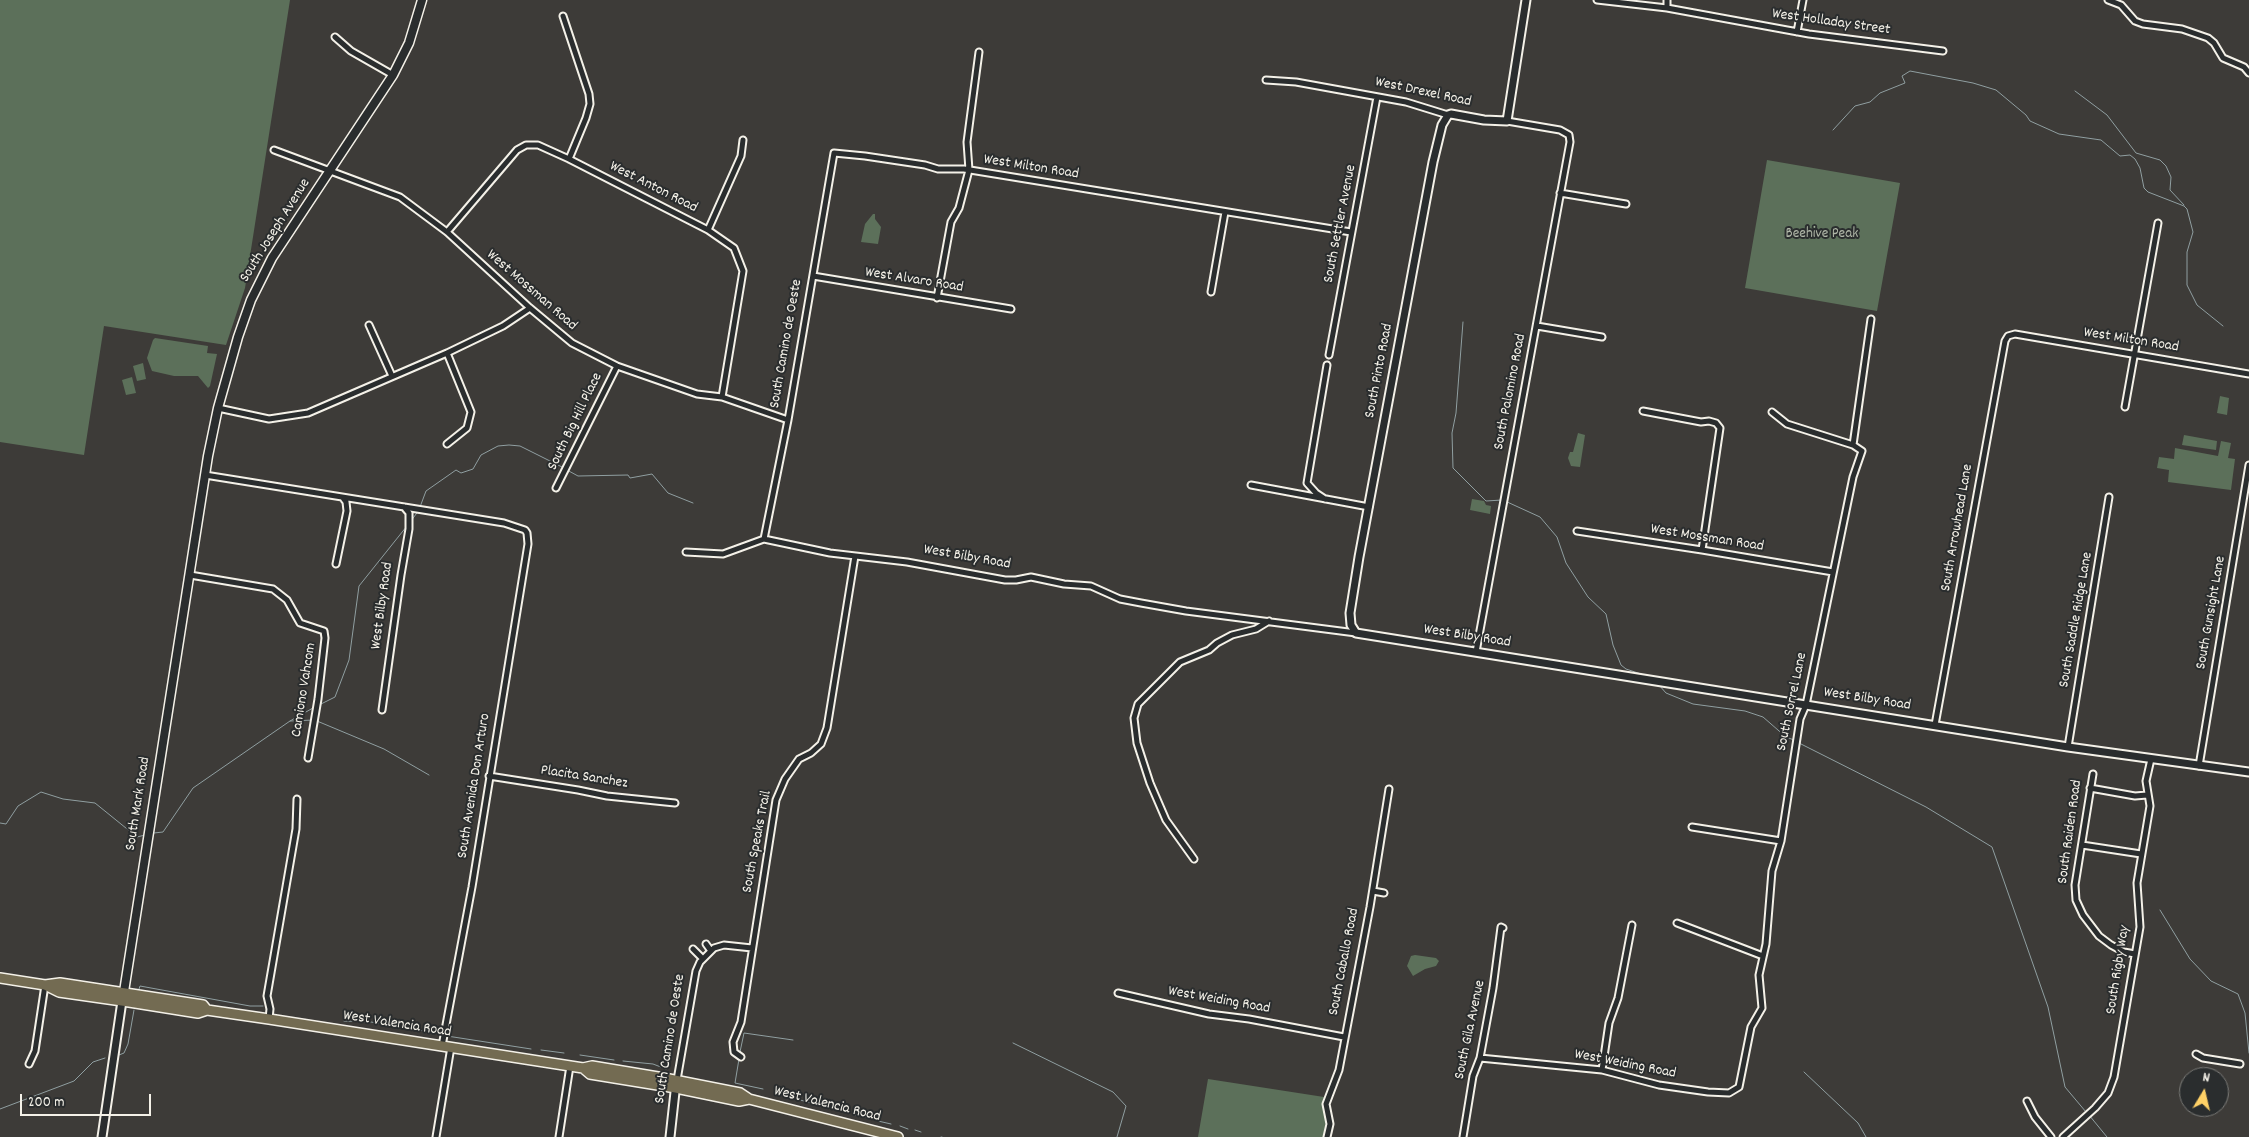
<!DOCTYPE html>
<style>
body{margin:0}
#map{position:relative;width:2249px;height:1137px;overflow:hidden;background:#3d3b38;font-family:Dekko,sans-serif}
canvas{display:block}
.north{position:absolute;left:2179px;top:1067px;width:50px;height:50px;box-sizing:border-box;background:#2a2d2e;border:1px solid #7b7b78;border-radius:50%;rotate:9deg;font-size:14px;font-weight:700;line-height:20px;text-align:center;color:#f4f1e8}
.north::after{content:'';display:block;margin:auto;width:18px;height:22px;background:#ffd166;clip-path:polygon(50% 0,100% 100%,50% 72%,0 100%)}
.scale{position:absolute;left:20px;top:1094px;width:131px;height:22px;box-sizing:border-box;border:2px solid #f4f1e8;border-top:0;padding-left:6px;font-size:15px;line-height:18px;white-space:nowrap;color:#f4f1e8;-webkit-text-stroke:4px #2a2d2e;paint-order:stroke}
</style>
<div id="map">
<canvas width="2249" height="1137"></canvas>
<div class="north">N</div>
<div class="scale">200 m</div>
</div>
<script>
const c = document.querySelector('canvas').getContext('2d');
c.lineJoin = 'round';
function fill(path, color) { c.fillStyle = color; c.fill(path, 'evenodd'); }
const poly = rows => new Path2D(rows.map(r => 'M' + r).join(''));
function strokePath(path, color, width, dash) { c.strokeStyle = color; c.lineWidth = width; c.lineCap = dash ? 'butt' : 'round'; c.setLineDash(dash || []); c.stroke(path); }
function write(font, color, halo, rows, align = 'center') {
  c.font = font + ' Dekko,sans-serif'; c.lineWidth = 4; c.setLineDash([]); c.textBaseline = 'middle'; c.strokeStyle = halo; c.fillStyle = color; for (const [text, x, y, turn = 0] of rows) {
    c.save(); c.translate(x, y); c.rotate((+turn || 0) * Math.PI / 180); c.textAlign = isNaN(turn) ? turn : align; if (halo) c.strokeText(text, 0, 0); c.fillText(text, 0, 0); c.restore();
  }
}
fill(poly([
 [0,0,290,0,245,288,226,345,104,326,84,455,0,442],
 [1767,160,1900,183,1877,311,1745,288],
 [873,214,875,214,875,219,881,227,878,244,861,242,865,224],
 [155,338,208,346,207,353,217,354,210,386,208,388,198,376,174,376,152,371,147,358,153,340],
 [143,363,146,379,137,381,133,366],
 [132,377,136,393,126,395,122,380],
 [2220,396,2229,398,2227,415,2217,413],
 [1578,433,1585,435,1580,467,1571,466,1568,458,1570,452,1573,452],
 [2184,435,2217,441,2216,450,2182,445],
 [2221,441,2231,443,2228,458,2235,459,2231,490,2168,482,2169,470,2157,468,2159,457,2174,459,2175,448,2218,456],
 [1472,499,1484,501,1486,505,1491,506,1490,514,1470,510],
 [1415,955,1436,958,1439,961,1436,966,1425,969,1413,976,1407,966,1411,956],
 [1208,1079,1324,1097,1326,1123,1324,1137,1198,1137]
]), '#5c705a');
strokePath(poly([
 [2075,91,2107,115,2136,153,2160,160,2166,166,2171,177,2170,190,2184,205],
 [1833,130,1855,106,1870,102,1880,93,1905,83,1902,76,1910,71,1973,83,1996,90,2026,115,2030,121,2059,134,2101,140,2120,156,2130,155,2135,159,2140,168,2144,188,2148,192,2184,206,2187,209,2193,232,2187,252,2187,285,2197,305,2223,326],
 [1463,322,1456,413,1452,433,1453,468,1486,501,1502,500],
 [567,470,578,476,628,475,630,478,652,474,668,493,693,503],
 [1505,501,1540,517,1557,537,1566,563,1588,597,1606,614,1613,645,1621,665,1626,669,1653,678],
 [420,507,426,491,456,470,461,473,473,469,481,455,498,446,509,445,520,446,564,468],
 [411,521,419,510],
 [1659,685,1666,693,1693,704,1745,711,1763,717,1786,737,1794,740],
 [319,705,335,697,349,660,359,586,407,526],
 [290,721,313,708],
 [317,721,384,749,429,775],
 [1799,743,1926,807,1992,847,2048,1007,2065,1087,2086,1112],
 [0,823,6,824,18,806,41,792,63,799,95,803,137,837,145,835],
 [154,833,163,832,193,788,290,721,314,720],
 [2160,910,2190,959,2211,981,2238,994,2245,1013,2249,1053],
 [139,989,140,986,250,1006,263,1006],
 [344,1021,371,1022,394,1026],
 [405,1028,437,1033],
 [447,1036,531,1049],
 [1013,1043,1113,1092,1126,1106,1117,1137],
 [541,1050,564,1053],
 [740,1052,744,1033,793,1040],
 [119,1055,124,1053,128,1044,134,1010],
 [580,1055,614,1060],
 [739,1059,735,1083,763,1089],
 [623,1061,653,1064,666,1069],
 [1804,1072,1858,1123,1866,1137],
 [779,1094,818,1105],
 [827,1107,849,1113],
 [0,1109,74,1081,93,1062,105,1058],
 [855,1115,868,1118],
 [2089,1115,2107,1137],
 [878,1121,891,1124],
 [900,1126,908,1129],
 [915,1130,921,1132],
 [941,1137,942,1137]
]), '#909fa1', 1);
const minor = poly([
 [1597,0,1667,8,1809,34,1943,51],
 [2108,0,2121,5,2135,21,2143,24,2182,29,2208,38,2214,43,2223,58,2244,67,2249,73],
 [1667,8,1667,0],
 [563,16,589,94,590,104,586,118,569,159],
 [1797,32,1803,0],
 [335,37,351,51,393,75],
 [1266,80,1296,82,1406,102,1448,115],
 [274,150,400,197,447,232,530,308,572,343,617,366,697,394,722,397,788,420],
 [1560,193,1626,204],
 [708,230,741,156,743,140],
 [447,232,517,150,526,145,538,145,569,159,708,230,734,248,743,271,722,397],
 [813,276,1011,309],
 [1211,292,1225,212],
 [937,298,951,222,959,208,969,170,967,142,979,52],
 [369,325,392,376],
 [1537,326,1602,337],
 [1329,355,1377,97],
 [2125,407,2158,223],
 [218,408,269,419,308,413,447,353,503,326,530,308],
 [1643,411,1701,422,1709,421,1716,423,1720,428,1702,550],
 [1772,412,1787,424,1853,445],
 [447,444,467,428,471,412,447,353],
 [205,475,504,523,525,530,527,533,528,544,472,887,442,1046],
 [1251,485,1369,507],
 [556,488,617,366],
 [1325,499,1316,493,1307,483,1327,365],
 [1577,531,1702,550,1833,572],
 [764,539,788,420,834,153,865,156,925,165,938,169,964,169,1351,232],
 [686,552,723,554,764,539,830,553,907,562,1005,580,1016,580,1031,577,1064,584,1091,586,1120,599,1141,603,1186,611,1356,633],
 [336,564,347,511,346,502,343,498],
 [190,575,273,589,287,600,300,623,324,631,325,638,318,699,308,758],
 [1476,652,1570,142,1569,135,1560,130,1507,121],
 [382,710,401,575,409,529,409,513,404,507],
 [1935,725,2005,341,2008,336,2015,334,2249,374],
 [2068,747,2109,497],
 [2199,766,2249,465],
 [2093,774,2075,885,2076,900,2083,915,2099,936,2111,945,2124,952,2135,954],
 [489,776,578,790,607,796,675,803],
 [2090,788,2135,796,2147,795],
 [1692,827,1781,841],
 [2082,845,2141,854],
 [1194,859,1166,820,1150,783,1137,743,1134,718,1138,704,1180,662,1209,650,1217,643,1232,635,1256,629,1269,621],
 [1373,891,1384,893],
 [1677,923,1763,956],
 [706,944,711,951],
 [693,949,703,959],
 [1118,993,1209,1014,1249,1019,1344,1037],
 [269,1019,270,1009,267,996,296,829,297,799],
 [2196,1054,2203,1058,2240,1064],
 [741,1057,734,1052,733,1042,741,1022,776,800,785,779,799,759,811,753,821,744,827,728,855,556],
 [1480,1058,1602,1070,1659,1085,1708,1092,1729,1093,1739,1087,1751,1027,1762,1008,1759,975,1766,944,1772,871,1781,841,1800,719,1806,705,1853,477,1862,451,1853,445,1871,319],
 [29,1064,35,1051,45,985],
 [1602,1070,1609,1023,1618,998,1632,925],
 [677,1080,696,971,700,962,714,948,724,945,752,948],
 [2027,1101,2035,1117,2051,1137],
 [436,1137,451,1047],
 [559,1137,570,1066],
 [1327,1137,1330,1124,1326,1104,1339,1070,1370,907,1389,789],
 [1463,1137,1473,1076,1480,1058,1493,988,1501,927,1503,928],
 [2063,1137,2095,1108,2108,1093,2114,1077,2140,927,2137,883,2150,806,2146,781,2151,759]
]);
const tertiary = poly([
 [1526,0,1507,121,1484,120,1451,114,1448,115,1442,125,1433,162,1359,557,1350,613,1351,625,1356,633,2068,747,2249,772],
 [102,1137,122,1001],
 [670,1137,676,1083]
]);
const secondary = poly([
 [123,998,208,456,218,408,238,337,251,300,272,258,393,75,409,43,422,0]
]);
const primary = poly([
 [0,978,45,985,60,983,203,1005,207,1010],
 [45,985,59,992,129,1002,198,1013,207,1010,269,1019,583,1068,592,1066,664,1078,740,1093,749,1099,898,1137],
 [583,1068,590,1074,676,1088,739,1101,749,1099]
]);
strokePath(minor, '#f4f1e8', 9);
strokePath(tertiary, '#f4f1e8', 11);
strokePath(secondary, '#f4f1e8', 11);
strokePath(primary, '#f4f1e8', 12);
strokePath(minor, '#2a2d2e', 5);
strokePath(tertiary, '#2a2d2e', 7);
strokePath(secondary, '#2a2d2e', 8);
strokePath(primary, '#736b52', 9);
write('15px', '#f4f1e8', '#2a2d2e', [
 ["West Holladay Street",1831,23,8],
 ["West Drexel Road",1423,93,12],
 ["West Milton Road",1031,168,9],
 ["West Anton Road",653,188,27],
 ["South Settler Avenue",1341,224,-79],
 ["South Joseph Avenue",276,231,-58],
 ["West Alvaro Road",914,281,9],
 ["West Mossman Road",531,291,41],
 ["West Milton Road",2131,341,9],
 ["South Camino de Oeste",787,344,-80],
 ["South Pinto Road",1380,371,-79],
 ["South Palomino Road",1511,392,-79],
 ["South Big Hill Place",576,422,-64],
 ["South Arrowhead Lane",1958,528,-80],
 ["West Mossman Road",1707,539,9],
 ["West Bilby Road",967,558,10],
 ["West Bilby Road",383,606,-82],
 ["South Gunsight Lane",2212,613,-80],
 ["South Saddle Ridge Lane",2077,620,-80],
 ["West Bilby Road",1467,637,9],
 ["Camiono Vahcom",305,690,-81],
 ["West Bilby Road",1867,700,9],
 ["South Sorrel Lane",1793,702,-78],
 ["Placita Sanchez",584,778,9],
 ["South Avenida Don Arturo",475,786,-81],
 ["South Mark Road",139,804,-81],
 ["South Raiden Road",2071,832,-82],
 ["South Speaks Trail",758,842,-79],
 ["South Caballo Road",1345,962,-79],
 ["South Rigby Way",2119,970,-81],
 ["West Weiding Road",1219,1001,10],
 ["West Valencia Road",397,1025,9],
 ["South Gila Avenue",1471,1030,-78],
 ["South Camino de Oeste",671,1039,-81],
 ["West Weiding Road",1625,1065,11],
 ["West Valencia Road",827,1105,14]
]);
write('15px', '#b0b7a8', '#2a2d2e', [
 ["Beehive Peak",1822,235]
]);
</script>
